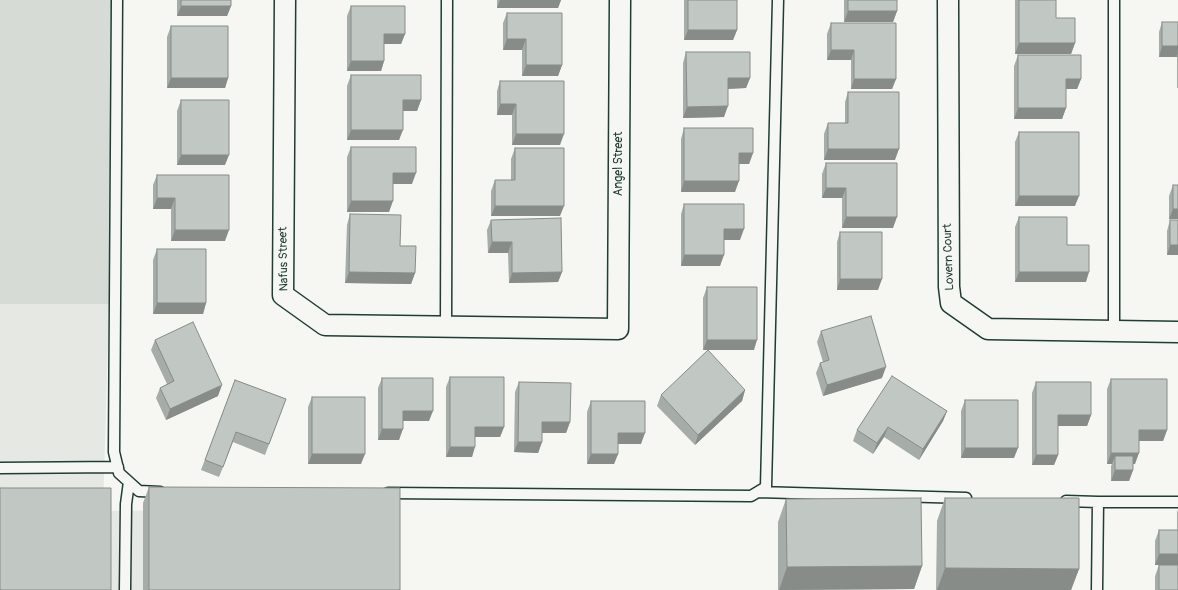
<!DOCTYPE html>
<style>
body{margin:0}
canvas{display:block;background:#f6f6f2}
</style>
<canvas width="1178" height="590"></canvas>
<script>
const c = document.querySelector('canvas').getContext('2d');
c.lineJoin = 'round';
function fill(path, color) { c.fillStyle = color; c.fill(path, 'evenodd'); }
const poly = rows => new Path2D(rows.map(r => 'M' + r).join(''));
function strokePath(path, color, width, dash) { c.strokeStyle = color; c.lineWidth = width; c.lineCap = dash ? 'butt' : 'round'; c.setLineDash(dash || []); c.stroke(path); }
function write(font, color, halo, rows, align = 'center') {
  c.font = font + ' Pangolin,sans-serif'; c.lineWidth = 3.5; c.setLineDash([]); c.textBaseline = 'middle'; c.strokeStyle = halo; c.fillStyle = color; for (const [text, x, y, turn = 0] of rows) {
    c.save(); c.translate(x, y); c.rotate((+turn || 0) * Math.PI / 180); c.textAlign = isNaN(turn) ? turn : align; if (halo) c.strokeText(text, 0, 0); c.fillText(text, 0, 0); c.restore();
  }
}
fill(poly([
 [0,304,109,304,103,511,392,508,391,590,0,590]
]), '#e6e8e4');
fill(poly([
 [0,0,113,0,109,304,0,304]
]), '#d6dbd6');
const service = poly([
 [117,0,114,452,119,473,139,491,160,492],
 [1114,0,1114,332],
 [446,326,447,0],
 [0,468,118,467],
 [758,492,966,498],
 [388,493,751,496,766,487,778,0],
 [1066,501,1098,502],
 [125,590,126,504,129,482],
 [1097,590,1098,502,1178,502]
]);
const minor = poly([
 [285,0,283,295,325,325,618,329,620,0],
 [948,0,949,287,951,303,988,329,1178,332]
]);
strokePath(service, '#1f3d34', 13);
strokePath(minor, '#1f3d34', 23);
strokePath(service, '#f6f6f2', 10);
strokePath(minor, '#f6f6f2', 20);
fill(poly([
 [177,0,231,0,231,6,227,16,177,16],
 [497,0,561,0,558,8,497,8],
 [684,0,737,0,737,30,733,40,684,40],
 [844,0,897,0,897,11,893,22,844,22],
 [1015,0,1056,0,1056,18,1075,43,1071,54,1015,54],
 [351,6,405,34,401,44,384,44,384,61,381,71,347,71,347,16],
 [507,13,562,65,558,76,522,76,522,50,503,50,503,23],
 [1162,22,1178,22,1178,88,1177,88,1177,57,1159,57,1159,32],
 [831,23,896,79,892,89,851,89,851,60,827,60,827,34],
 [171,26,228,78,225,88,167,88,167,37],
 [686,52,750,78,746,88,728,89,724,117,683,118,683,63],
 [1018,55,1081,79,1077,89,1066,89,1066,108,1062,119,1014,119,1014,66],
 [351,75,421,100,417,111,403,111,399,140,347,140,347,86],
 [500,81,560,145,512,145,512,115,497,115,497,91],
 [848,92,895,160,824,160,824,134,828,123,845,123,845,102],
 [181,100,225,165,177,165,177,111],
 [684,128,753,153,749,164,739,164,735,192,681,192,681,139],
 [1019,132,1075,206,1015,206,1015,142],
 [351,147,412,184,393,184,389,212,347,212,347,157],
 [515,148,560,216,491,216,491,191,495,180,511,180,511,159],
 [826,163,893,228,842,228,842,198,822,198,822,174],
 [157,175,225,241,171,241,171,209,153,209,153,185],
 [1173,185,1178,219,1169,219,1169,196],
 [684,204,740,240,724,240,720,266,681,266,681,214],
 [350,214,415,273,411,284,345,283,347,225],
 [1019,217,1067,245,1086,282,1015,282,1015,227],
 [491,220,562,272,558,282,509,283,508,253,488,253,487,230],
 [1170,220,1178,255,1167,255,1167,231],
 [840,232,878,290,837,290,837,242],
 [157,249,206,303,203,314,153,314,153,260],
 [707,287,754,350,703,350,703,298],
 [821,331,882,378,823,396,816,373,820,363,823,362,817,342],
 [155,340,218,396,166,420,156,398,160,388,167,384,151,350],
 [450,377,504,427,500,437,475,437,472,457,446,457,446,387],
 [382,378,429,421,403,421,399,440,378,440,378,388],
 [1111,379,1167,430,1163,441,1139,441,1135,464,1133,464,1133,470,1129,481,1111,481,1111,466,1112,464,1107,464,1107,389],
 [235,380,286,399,265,455,233,442,219,477,201,470],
 [519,382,570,422,566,433,542,433,542,442,538,453,514,452,515,392],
 [1036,382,1091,415,1087,426,1058,426,1058,455,1054,465,1032,465,1032,393],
 [745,390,742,401,695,445,657,406,661,395],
 [312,397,361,464,308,464,308,407],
 [965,400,1014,458,961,458,961,411],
 [591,401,641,444,618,444,618,454,614,464,587,464,587,412],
 [947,411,943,421,919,460,884,437,873,454,853,441,857,430],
 [149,487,400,590,143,590,143,503],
 [945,498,1079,569,1071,590,936,590,937,521],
 [786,499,922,566,914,589,778,590,778,522],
 [1178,510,1178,565,1155,565,1155,541,1159,530,1177,530,1177,512],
 [1159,565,1178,590,1155,590,1155,576]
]), '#a6aca8');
fill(poly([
 [500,0,561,0,558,8,497,8],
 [181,6,231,6,227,16,177,16],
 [848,11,897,11,893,22,844,22],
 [688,30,737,30,733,40,684,40],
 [384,34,405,34,401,44,381,44],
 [507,39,526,39,522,50,503,50],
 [1019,43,1075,43,1071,54,1015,54],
 [1162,46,1178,46,1178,53,1177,57,1159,57],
 [831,50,854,50,851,60,827,60],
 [351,61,384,61,381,71,347,71],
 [526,65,562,65,558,76,522,76],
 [171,78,228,78,225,88,167,88],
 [728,78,750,78,746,88,724,89],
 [854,79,896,79,892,89,851,89],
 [1066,79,1081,79,1077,89,1062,89],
 [403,100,421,100,417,111,399,111],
 [500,104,516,104,512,115,497,115],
 [728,106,724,117,683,118,687,107],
 [1018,108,1066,108,1062,119,1014,119],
 [351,130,403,130,399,140,347,140],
 [516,134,564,134,560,145,512,145],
 [828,149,899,149,895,160,824,160],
 [739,153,753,153,749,164,735,164],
 [181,155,229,155,225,165,177,165],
 [393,173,416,173,412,184,389,184],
 [684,181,739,181,735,192,681,192],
 [826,188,846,188,842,198,822,198],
 [1019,196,1079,196,1075,206,1015,206],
 [157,198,175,198,171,209,153,209],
 [351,201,393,201,389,212,347,212],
 [495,206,564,206,560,216,491,216],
 [1173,209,1178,209,1178,219,1169,219],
 [846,217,897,217,893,228,842,228],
 [724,229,744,229,740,240,720,240],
 [175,230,229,230,225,241,171,241],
 [492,242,512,242,508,253,488,253],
 [1170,245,1178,245,1178,255,1167,255],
 [684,255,724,255,720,266,681,266],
 [349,272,415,273,411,284,345,283],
 [562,272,558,282,509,283,512,273],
 [1019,272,1089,272,1086,282,1015,282],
 [840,279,882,279,878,290,837,290],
 [157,303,206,303,203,314,153,314],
 [707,340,757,340,754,350,703,350],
 [886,367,882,378,823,396,827,385],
 [222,385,218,396,166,420,170,409],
 [745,390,742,401,695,445,698,435],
 [403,411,433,411,429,421,399,421],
 [947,411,943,421,919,460,923,449],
 [1058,415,1091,415,1087,426,1054,426],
 [542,422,570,422,566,433,539,433],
 [475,427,504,427,500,437,472,437],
 [888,427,884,437,873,454,877,443],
 [382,429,403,429,399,440,378,440],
 [1139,430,1167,430,1163,441,1135,441],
 [618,433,645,433,641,444,614,444],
 [518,442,542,442,538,453,514,452],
 [450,447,475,447,472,457,446,457],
 [965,448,1018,448,1014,458,961,458],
 [1111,453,1139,453,1135,464,1115,464,1115,456,1112,464,1107,464],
 [312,454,365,454,361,464,308,464],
 [591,454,618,454,614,464,587,464],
 [1036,455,1058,455,1054,465,1032,465],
 [1115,470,1133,470,1129,481,1111,481],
 [1159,554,1178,554,1178,565,1155,565],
 [922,566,914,589,779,590,787,567],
 [945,568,1079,569,1071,590,937,590]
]), '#878c88');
const building = poly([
 [181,0,231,0,231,6,181,6,181,0],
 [688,0,737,0,737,30,688,30,688,0],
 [848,0,897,0,897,11,848,11,848,0],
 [1019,0,1056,0,1056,18,1075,18,1075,43,1019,43,1019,0],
 [351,6,405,6,405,34,384,34,384,61,351,61,351,6],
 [507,13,562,13,562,65,526,65,526,39,507,39,507,13],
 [1162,22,1178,22,1178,46,1162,46,1162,22],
 [831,23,896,23,896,79,854,79,854,50,831,50,831,23],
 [171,26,228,26,228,78,171,78,171,26],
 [686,52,750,52,750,78,728,78,728,106,687,107,686,52],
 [1018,55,1081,55,1081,79,1066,79,1066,108,1018,108,1018,55],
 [351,75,421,75,421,100,403,100,403,130,351,130,351,75],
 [500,81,564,81,564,134,516,134,516,104,500,104,500,81],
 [848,92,899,92,899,149,828,149,828,123,848,123,848,92],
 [181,100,229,100,229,155,181,155,181,100],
 [684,128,753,128,753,153,739,153,739,181,684,181,684,128],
 [1019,132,1079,132,1079,196,1019,196,1019,132],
 [351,147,416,147,416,173,393,173,393,201,351,201,351,147],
 [515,148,564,148,564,206,495,206,495,180,515,180,515,148],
 [826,163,897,163,897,217,846,217,846,188,826,188,826,163],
 [157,175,229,175,229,230,175,230,175,198,157,198,157,175],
 [1173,185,1178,185,1178,209,1173,209,1173,185],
 [684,204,744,204,744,229,724,229,724,255,684,255,684,204],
 [350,214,401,215,400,246,416,246,415,273,349,272,350,214],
 [1019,217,1067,217,1067,245,1089,245,1089,272,1019,272,1019,217],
 [561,218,562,272,512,273,512,242,492,242,491,220,561,218],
 [1170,220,1178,220,1178,245,1170,245,1170,220],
 [840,232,882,232,882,279,840,279,840,232],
 [157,249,206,249,206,303,157,303,157,249],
 [707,287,757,287,757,340,707,340,707,287],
 [871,316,886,367,827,385,820,363,829,360,821,331,871,316],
 [193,322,222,385,170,409,160,388,174,381,155,340,193,322],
 [708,350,745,390,698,435,661,395,708,350],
 [892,376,947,411,923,449,888,427,877,443,857,430,892,376],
 [450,377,504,377,504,427,475,427,475,447,450,447,450,377],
 [382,378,433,378,433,411,403,411,403,429,382,429,382,378],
 [1111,379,1167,379,1167,430,1139,430,1139,453,1111,453,1111,379],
 [235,380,286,399,269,444,236,432,223,467,205,460,235,380],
 [519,382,571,383,570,422,542,422,542,442,518,442,519,382],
 [1036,382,1091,382,1091,415,1058,415,1058,455,1036,455,1036,382],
 [312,397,365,397,365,454,312,454,312,397],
 [965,400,1018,400,1018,448,965,448,965,400],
 [591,401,645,401,645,433,618,433,618,454,591,454,591,401],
 [1115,456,1133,456,1133,470,1115,470,1115,456],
 [149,487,400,488,400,590,149,590,149,487],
 [0,488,111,488,111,590,0,590,0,488],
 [921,498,922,566,787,567,786,499,921,498],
 [945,498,1079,498,1079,569,945,568,945,498],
 [1159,530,1178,530,1178,554,1159,554,1159,530],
 [1159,565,1178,565,1178,590,1159,590,1159,565]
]);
fill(building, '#c1c8c3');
strokePath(building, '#878c88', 1);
write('12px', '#1f3d34', '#f6f6f2', [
 ["Angel Street",619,164,-90],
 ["Lovern Court",949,257,-92],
 ["Nafus Street",284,259,-91]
]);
</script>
